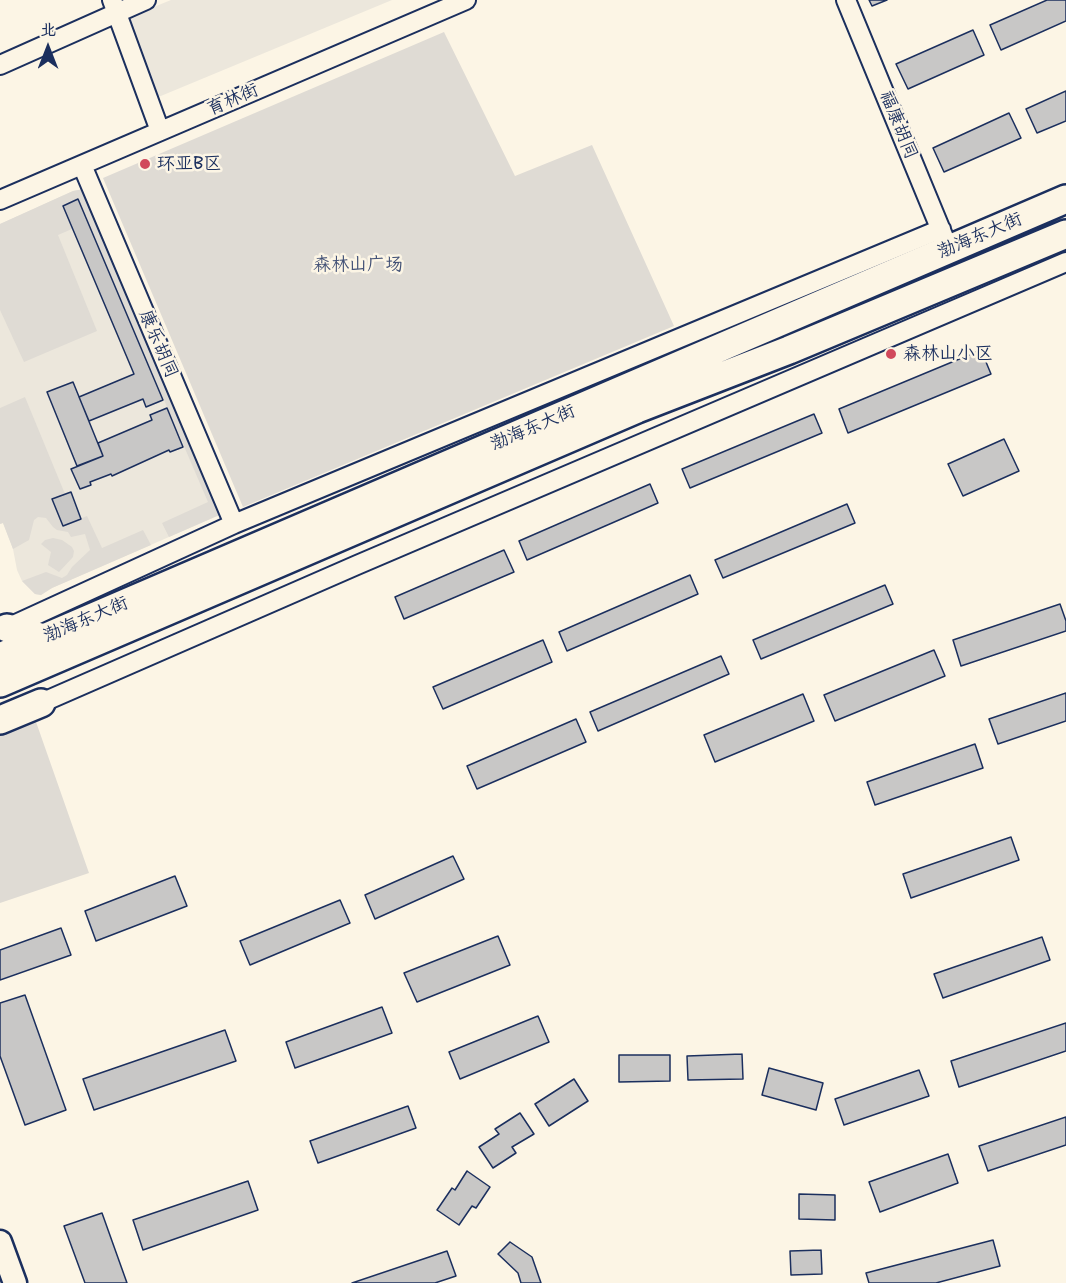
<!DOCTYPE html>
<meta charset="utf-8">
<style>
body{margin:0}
#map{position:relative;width:1066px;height:1283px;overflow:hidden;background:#fcf5e5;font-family:"Shantell Sans","LXGW WenKai TC",sans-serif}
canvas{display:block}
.north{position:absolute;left:18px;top:18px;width:60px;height:60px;-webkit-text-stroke:4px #fcf5e5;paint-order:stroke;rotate:0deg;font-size:16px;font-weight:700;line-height:24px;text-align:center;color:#1b2f5e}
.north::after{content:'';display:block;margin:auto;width:21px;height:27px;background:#1b2f5e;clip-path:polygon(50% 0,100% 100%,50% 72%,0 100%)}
</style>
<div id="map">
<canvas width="1066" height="1283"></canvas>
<div class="north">北</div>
</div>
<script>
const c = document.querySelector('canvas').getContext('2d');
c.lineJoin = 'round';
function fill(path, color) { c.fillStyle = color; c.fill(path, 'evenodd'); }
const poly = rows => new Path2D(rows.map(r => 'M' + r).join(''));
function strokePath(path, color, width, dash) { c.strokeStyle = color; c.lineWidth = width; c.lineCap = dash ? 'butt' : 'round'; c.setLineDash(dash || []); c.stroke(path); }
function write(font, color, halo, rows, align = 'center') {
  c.font = font + ' "Shantell Sans","LXGW WenKai TC",sans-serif'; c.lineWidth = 5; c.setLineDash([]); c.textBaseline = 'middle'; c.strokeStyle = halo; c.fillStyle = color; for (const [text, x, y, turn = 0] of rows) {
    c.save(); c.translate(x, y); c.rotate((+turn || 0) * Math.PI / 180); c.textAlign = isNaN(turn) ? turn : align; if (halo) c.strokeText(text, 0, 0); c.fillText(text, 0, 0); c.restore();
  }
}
fill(poly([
 [171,0,392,0,156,98,129,17],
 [84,189,224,513,52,588,41,595,35,594,22,581,17,570,13,549,3,523,0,524,0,224,73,191]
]), '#ece7dc');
fill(poly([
 [444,32,515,176,592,145,674,326,243,507,103,178],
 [84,189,224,513,169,537,162,523,208,502,78,200,63,206,72,229,58,235,97,331,24,362,0,310,0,224,73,191],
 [25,397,65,494,53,499,63,526,87,516,102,548,143,530,151,545,52,588,41,595,35,594,22,581,46,572,62,578,67,575,72,567,90,550,85,534,71,537,68,532,57,530,53,527,46,518,38,517,34,520,29,540,13,549,3,523,0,524,0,408],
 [53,538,62,540,72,547,74,551,73,557,59,572,48,565,51,552,41,544,45,540],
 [35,719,89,873,0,903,0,731]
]), '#dfdbd4');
const building = poly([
 [869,0,887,0,872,6,869,0],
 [1047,0,1066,0,1066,21,1001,50,990,25,1047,0],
 [973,30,984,55,908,89,896,64,973,30],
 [1066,91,1066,121,1037,133,1026,109,1066,91],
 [1009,113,1021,138,944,172,933,148,1009,113],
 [78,199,163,400,146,407,143,399,89,421,79,397,134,374,63,206,78,199],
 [981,350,991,374,848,433,839,409,981,350],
 [73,382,103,456,77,466,47,392,73,382],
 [167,408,183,447,170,452,169,450,112,476,111,474,90,482,91,485,80,489,71,469,103,456,98,443,152,420,150,415,167,408],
 [814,414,822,433,690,488,682,469,814,414],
 [1004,439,1019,471,963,496,948,464,1004,439],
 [650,484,658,503,527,560,519,541,650,484],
 [71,492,81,519,63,526,52,499,71,492],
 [847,504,855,523,723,578,715,560,847,504],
 [504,550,514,572,404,619,395,597,504,550],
 [690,575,698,594,567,651,559,632,690,575],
 [885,585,893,604,761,659,753,640,885,585],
 [1060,604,1066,621,1066,631,961,666,953,640,1060,604],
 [543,640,552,662,443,709,433,687,543,640],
 [934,650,945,676,835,721,824,695,934,650],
 [721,656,729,674,598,731,590,712,721,656],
 [1066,693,1066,721,998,744,989,719,1066,693],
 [803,694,814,721,715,762,704,735,803,694],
 [576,719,586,742,477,789,467,766,576,719],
 [975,744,983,768,875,805,867,782,975,744],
 [1011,837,1019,860,911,898,903,874,1011,837],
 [453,856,464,879,375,919,365,895,453,856],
 [175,876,187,906,96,941,85,911,175,876],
 [340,900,350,923,250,965,240,941,340,900],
 [61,928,71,955,0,980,0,950,61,928],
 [498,936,510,965,417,1002,404,973,498,936],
 [1042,937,1050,960,943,998,934,974,1042,937],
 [25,995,66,1110,25,1125,0,1056,0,1003,25,995],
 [382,1007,392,1033,295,1068,286,1042,382,1007],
 [538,1016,549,1042,460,1079,449,1052,538,1016],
 [1066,1023,1066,1051,959,1087,951,1061,1066,1023],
 [225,1030,236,1061,94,1110,83,1079,225,1030],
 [742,1054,743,1079,688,1080,687,1056,742,1054],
 [619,1055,670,1055,670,1081,619,1082,619,1055],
 [769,1068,823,1083,816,1110,762,1095,769,1068],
 [919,1070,929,1096,844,1125,835,1099,919,1070],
 [574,1079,588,1101,549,1126,535,1104,574,1079],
 [408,1106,416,1128,318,1163,310,1141,408,1106],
 [520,1113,534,1134,512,1147,516,1153,493,1168,479,1147,499,1134,495,1129,520,1113],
 [1066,1117,1066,1145,988,1171,979,1146,1066,1117],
 [948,1154,958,1183,880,1212,869,1182,948,1154],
 [467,1171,490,1187,476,1208,472,1206,459,1225,437,1210,452,1188,455,1190,467,1171],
 [248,1181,258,1210,143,1250,133,1220,248,1181],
 [799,1194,835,1195,835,1220,799,1219,799,1194],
 [102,1213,127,1283,85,1283,64,1226,102,1213],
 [993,1240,1000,1266,936,1283,869,1283,866,1273,993,1240],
 [510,1242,532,1257,541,1283,521,1283,518,1273,498,1254,510,1242],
 [821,1250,822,1274,791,1275,790,1251,821,1250],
 [447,1251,456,1276,435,1283,352,1283,447,1251]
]);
fill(building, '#c8c7c6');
strokePath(building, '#1b2f5e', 1.5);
const minor = poly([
 [112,0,160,131],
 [846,0,945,240],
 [0,65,146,0],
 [82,165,234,524],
 [0,200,466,0],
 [5,629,234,524,941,229],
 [41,703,357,565,1066,262]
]);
const major = poly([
 [0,1242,15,1283]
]);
const highway = poly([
 [7,628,44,638],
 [0,657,1066,199],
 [0,683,637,409,789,350,1066,234],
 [0,720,41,703]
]);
strokePath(minor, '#1b2f5e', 22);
strokePath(major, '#1b2f5e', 27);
strokePath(highway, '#1b2f5e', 32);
strokePath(minor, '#fcf5e5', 18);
strokePath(major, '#fcf5e5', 22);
strokePath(highway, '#fcf5e5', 27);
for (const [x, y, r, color] of [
 [145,164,6,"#d1495b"],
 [891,354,6,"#d1495b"]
]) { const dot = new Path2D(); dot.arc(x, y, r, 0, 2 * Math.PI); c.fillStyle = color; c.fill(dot); strokePath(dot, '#fcf5e5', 2); }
write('18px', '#1b2f5e', '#fcf5e5', [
 ["育林街",233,100,-23],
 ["福康胡同",898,125,68],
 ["渤海东大街",980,236,-23],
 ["康乐胡同",158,344,67],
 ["渤海东大街",533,428,-23],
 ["渤海东大街",86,620,-23]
]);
write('18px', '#1b2f5e', '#fcf5e5', [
 ["环亚B区",157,164],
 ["森林山小区",903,354]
], 'left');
write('18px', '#425176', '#fcf5e5', [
 ["森林山广场",358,265]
]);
</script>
